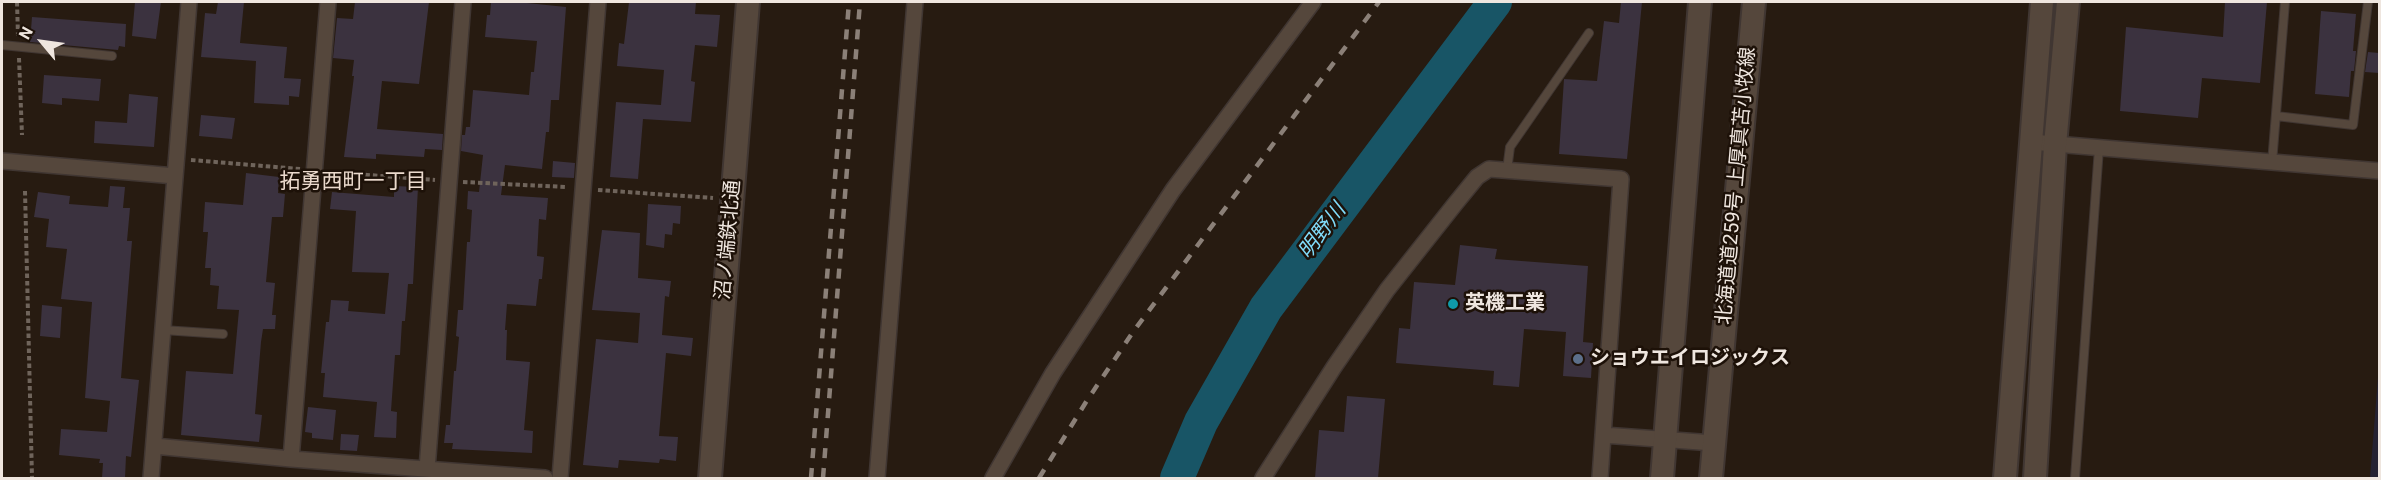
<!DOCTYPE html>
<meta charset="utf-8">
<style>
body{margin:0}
#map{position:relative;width:2381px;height:480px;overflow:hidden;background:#271b11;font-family:Roboto,sans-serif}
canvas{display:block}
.frame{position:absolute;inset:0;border:3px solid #efe6df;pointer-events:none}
.north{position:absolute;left:12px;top:12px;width:60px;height:60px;-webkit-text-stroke:4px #1d1108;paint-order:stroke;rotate:299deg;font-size:16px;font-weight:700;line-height:24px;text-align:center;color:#efe6df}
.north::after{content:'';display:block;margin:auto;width:21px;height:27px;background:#efe6df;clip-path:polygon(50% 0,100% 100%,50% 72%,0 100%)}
</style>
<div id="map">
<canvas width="2381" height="480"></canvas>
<div class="frame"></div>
<div class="north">N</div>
</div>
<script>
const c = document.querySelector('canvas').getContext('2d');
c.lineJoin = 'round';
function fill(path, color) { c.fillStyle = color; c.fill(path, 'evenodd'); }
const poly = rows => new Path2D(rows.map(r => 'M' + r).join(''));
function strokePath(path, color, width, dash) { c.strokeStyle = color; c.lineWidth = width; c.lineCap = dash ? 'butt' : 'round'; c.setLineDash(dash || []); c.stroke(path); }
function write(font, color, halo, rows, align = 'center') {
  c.font = font + ' Roboto,"Noto Sans JP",sans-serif'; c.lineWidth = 5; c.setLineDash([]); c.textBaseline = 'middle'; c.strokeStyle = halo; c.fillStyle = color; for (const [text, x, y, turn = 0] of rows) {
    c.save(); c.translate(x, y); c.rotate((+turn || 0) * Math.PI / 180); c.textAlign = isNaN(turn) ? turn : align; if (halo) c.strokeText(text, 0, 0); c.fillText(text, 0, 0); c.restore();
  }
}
fill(poly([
 [2379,364,2379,478,2370,478]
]), '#252232');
strokePath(poly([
 [1177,478,1201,422,1266,308,1495,2]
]), '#185566', 34);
fill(poly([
 [135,2,161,2,156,39,132,36],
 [218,2,244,2,240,43,287,47,284,78,301,79,299,97,289,96,289,105,254,103,256,61,201,57,205,13,216,14],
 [355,2,429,2,419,84,382,81,377,129,443,134,442,150,425,149,424,157,376,154,376,159,344,157,354,76,352,76,354,60,333,58,337,18,353,19],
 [491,2,527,2,527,3,566,7,559,100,551,100,549,132,546,132,542,169,505,165,501,195,548,198,546,220,539,219,537,256,544,257,542,279,539,279,536,306,507,304,505,330,507,330,506,360,530,362,524,430,533,431,532,453,452,449,453,443,444,443,446,425,450,425,454,371,456,371,459,337,456,336,458,310,463,310,467,242,470,242,472,210,467,209,468,191,479,192,483,155,461,151,462,135,465,135,466,127,470,127,473,90,529,95,531,72,534,72,537,41,485,37,487,15,490,15],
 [629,2,696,2,695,14,720,15,717,47,695,45,691,81,695,82,691,122,643,119,638,179,610,177,616,102,661,105,664,70,617,66,619,43,624,44],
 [1621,2,1642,2,1627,159,1559,154,1564,79,1597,81,1604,21,1619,23],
 [2225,2,2267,2,2260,83,2202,78,2198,118,2120,111,2126,27,2223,37],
 [2321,11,2356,14,2353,51,2356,51,2354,71,2351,71,2349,97,2315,94],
 [32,17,126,24,125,47,119,46,118,50,30,42],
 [2368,52,2379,53,2379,73,2365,72],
 [44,75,101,79,99,101,62,98,62,105,42,103],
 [129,94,158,97,154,147,94,143,95,121,127,123],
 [201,115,235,118,232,139,199,136],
 [553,161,575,163,574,178,552,177],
 [246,173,279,177,278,193,285,194,283,217,272,217,266,282,275,283,272,315,276,315,275,329,263,329,261,342,255,414,262,415,259,442,181,435,186,371,233,374,239,310,217,309,219,286,210,285,211,268,205,268,208,232,203,232,205,202,243,205],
 [110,186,125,187,123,208,130,208,127,241,132,241,121,378,139,380,131,457,126,456,125,478,102,478,103,463,99,463,100,459,59,455,61,429,107,432,110,401,85,398,92,302,61,299,67,249,46,247,49,219,34,217,38,192,70,196,69,204,108,207],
 [394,186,418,187,413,284,408,284,405,321,402,321,400,355,395,355,391,411,397,412,396,438,374,437,377,402,323,397,325,373,321,373,326,322,329,322,331,300,349,301,348,311,385,314,389,273,352,272,356,211,330,209,332,192,394,197],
 [648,204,681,206,680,224,673,223,672,235,665,234,664,248,646,245],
 [602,230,640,233,638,278,671,281,669,297,665,296,662,335,693,338,691,356,666,353,659,436,678,437,676,461,660,459,659,463,619,460,618,468,583,465,596,339,638,343,640,313,592,310],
 [1460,245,1497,249,1495,259,1588,266,1583,342,1593,343,1591,378,1563,376,1566,332,1524,329,1519,387,1493,385,1494,371,1396,363,1399,328,1410,329,1414,282,1455,285],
 [42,305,62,307,60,338,40,336],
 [1347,396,1385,399,1378,478,1315,478,1319,430,1344,432],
 [308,407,336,410,333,440,312,438,312,433,305,432],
 [341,434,359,435,357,451,340,450]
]), '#3b323f');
const lane = poly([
 [2,45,112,56],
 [2276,116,2353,125,2368,2],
 [2272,163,2285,2],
 [1507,170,1510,147,1589,33],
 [163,330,223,334],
 [2075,478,2099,148]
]);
const street = poly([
 [2031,142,2380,171],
 [2,161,175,176],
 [1603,435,1714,443],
 [154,446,291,459,545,478],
 [291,459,328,2],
 [427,469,463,2],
 [151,478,189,2],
 [560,478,598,2],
 [877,478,915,2],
 [993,478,1053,373,1173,190,1313,2],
 [1263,478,1334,367,1387,290,1455,204,1477,177,1489,169,1621,179,1600,478]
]);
const secondary = poly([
 [710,478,748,2],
 [1662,478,1700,2],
 [1711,478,1754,2],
 [2005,478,2042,2],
 [2035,478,2055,145,2068,2]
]);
strokePath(lane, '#403632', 10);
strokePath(street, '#403632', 18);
strokePath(secondary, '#403632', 26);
strokePath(poly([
 [17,2,18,36],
 [19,58,22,135],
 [191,160,300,169],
 [328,172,435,180],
 [463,182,566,187],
 [598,190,713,198],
 [25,191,32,478]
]), '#6f645b', 4, [4.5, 3]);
strokePath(lane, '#55473c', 8);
strokePath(street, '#55473c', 15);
strokePath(secondary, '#55473c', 22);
strokePath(poly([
 [811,478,849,2],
 [823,478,860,2],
 [1039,478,1086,402,1133,332,1379,2]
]), '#8b8078', 4.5, [10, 10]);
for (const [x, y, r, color] of [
 [1453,304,6,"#0f9aa8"],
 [1578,359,6,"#5c6f8a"]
]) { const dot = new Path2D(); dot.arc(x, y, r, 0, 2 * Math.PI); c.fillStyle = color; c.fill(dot); strokePath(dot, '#1d1108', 2); }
write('20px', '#efe6df', '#1d1108', [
 ["北海道道259号 上厚真苫小牧線",1737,186,-85],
 ["沼ノ端鉄北通",729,240,-85]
]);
write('bold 20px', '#efe6df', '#1d1108', [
 ["英機工業",1465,304],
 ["ショウエイロジックス",1590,359]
], 'left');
write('21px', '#ebdacd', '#1d1108', [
 ["拓勇西町一丁目",353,183]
]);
write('italic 21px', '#80dbf9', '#1d1108', [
 ["明野川",1323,232,-53]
]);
</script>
